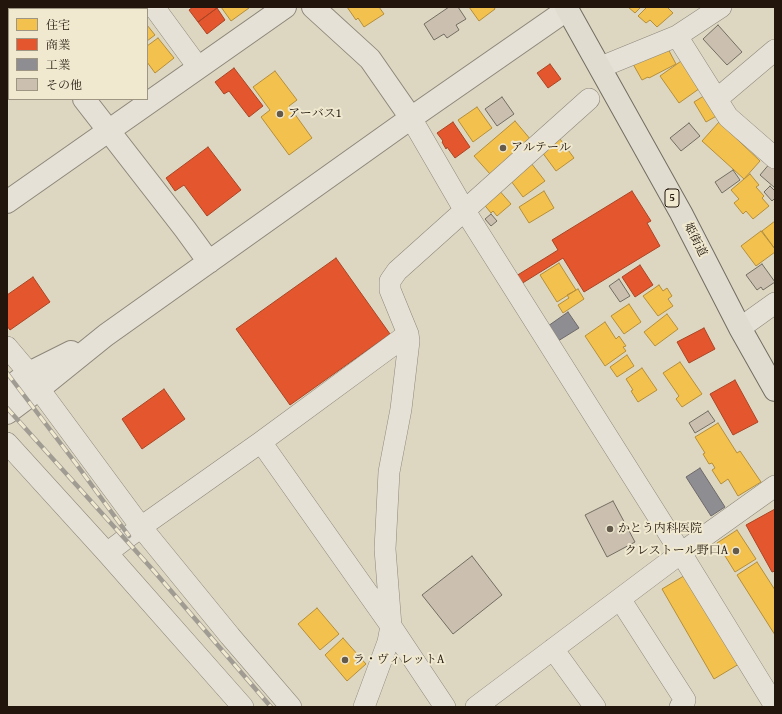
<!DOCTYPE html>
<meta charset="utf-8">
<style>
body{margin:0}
#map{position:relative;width:782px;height:714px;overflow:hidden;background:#ddd7c2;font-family:"Gentium Book Plus","Noto Serif JP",serif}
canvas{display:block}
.frame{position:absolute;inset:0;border:8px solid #22160c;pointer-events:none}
.legend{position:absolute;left:8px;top:8px;width:140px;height:92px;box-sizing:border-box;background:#f0e9d0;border:1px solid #9e9582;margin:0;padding:5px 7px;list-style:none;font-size:12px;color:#22160c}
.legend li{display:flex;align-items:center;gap:8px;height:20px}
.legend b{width:20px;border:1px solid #9e9582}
</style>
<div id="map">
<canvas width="782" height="714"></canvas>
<div class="frame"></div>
<ul class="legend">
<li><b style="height:11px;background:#f2c14e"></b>住宅</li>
<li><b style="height:11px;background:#e4572e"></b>商業</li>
<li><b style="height:11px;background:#8d8d92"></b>工業</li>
<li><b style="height:11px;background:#cbbfb0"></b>その他</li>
</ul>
</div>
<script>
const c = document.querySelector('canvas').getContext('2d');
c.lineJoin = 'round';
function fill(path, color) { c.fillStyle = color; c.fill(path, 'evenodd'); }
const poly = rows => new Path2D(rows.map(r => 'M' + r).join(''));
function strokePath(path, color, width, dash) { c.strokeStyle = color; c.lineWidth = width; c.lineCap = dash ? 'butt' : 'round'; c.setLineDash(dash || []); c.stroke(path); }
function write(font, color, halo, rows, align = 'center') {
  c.font = font + ' "Gentium Book Plus","Noto Serif JP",serif'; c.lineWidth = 4; c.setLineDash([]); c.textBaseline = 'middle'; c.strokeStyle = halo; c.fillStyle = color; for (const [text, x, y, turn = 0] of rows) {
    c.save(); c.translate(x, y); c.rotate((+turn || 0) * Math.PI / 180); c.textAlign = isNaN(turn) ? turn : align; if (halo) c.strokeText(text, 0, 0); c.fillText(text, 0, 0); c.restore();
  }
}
const homes = poly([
 [86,7,116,7,114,9,88,9,86,7],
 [221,7,248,7,249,8,231,21,221,7],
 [347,7,379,7,384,14,364,27,358,18,356,20,347,7],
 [469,7,494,7,495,9,479,21,469,7],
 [628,7,641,7,635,13,628,7],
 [647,7,667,7,673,13,657,27,650,20,646,23,638,16,647,7],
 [147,25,155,35,147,41,147,25],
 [158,38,174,58,155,73,147,62,147,46,158,38],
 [666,45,676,64,649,78,648,77,642,80,633,64,666,45],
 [684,59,703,86,679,103,660,76,684,59],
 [275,71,297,100,289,106,312,138,289,155,261,117,270,110,253,87,275,71],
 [707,94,720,114,706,122,694,102,707,94],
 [477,107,492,128,473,142,458,120,477,107],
 [515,121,531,140,490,174,474,156,515,121],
 [719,122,760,161,744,179,702,141,719,122],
 [560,139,574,158,556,171,542,152,560,139],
 [531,163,545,181,523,197,508,177,531,163],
 [750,174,759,185,756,187,764,196,762,198,769,206,753,219,746,211,743,214,734,203,739,199,731,190,750,174],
 [498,189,511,204,497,216,493,211,491,213,482,202,498,189],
 [544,191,554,208,529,223,519,207,544,191],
 [775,221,775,249,762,231,775,221],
 [761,231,775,249,775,252,756,266,741,246,761,231],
 [559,263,576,290,557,302,540,275,559,263],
 [659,285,663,291,667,288,672,296,668,299,673,306,658,316,643,296,659,285],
 [578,289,584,299,563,313,558,305,569,298,567,295,578,289],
 [629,304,641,322,624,334,611,316,629,304],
 [667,314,678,329,655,346,644,332,667,314],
 [605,322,616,339,619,336,626,346,623,347,626,351,605,366,585,336,605,322],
 [627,355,634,366,617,377,610,367,627,355],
 [680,362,702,394,682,407,676,399,679,396,663,373,680,362],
 [642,368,657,390,638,402,631,391,633,390,626,379,642,368],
 [718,423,737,453,740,451,761,482,738,496,728,479,721,484,712,470,715,468,712,463,709,464,703,454,705,453,695,437,718,423],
 [737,530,756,559,735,572,717,543,737,530],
 [757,562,775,590,775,635,737,575,757,562],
 [687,574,739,664,714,679,662,589,687,574],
 [317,608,339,634,320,650,298,624,317,608],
 [343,638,366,664,347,681,325,655,343,638]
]);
fill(homes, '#f2c14e');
strokePath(homes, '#b48e3a', 1);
const shops = poly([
 [193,7,216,7,217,8,198,22,189,10,193,7],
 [217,8,225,20,207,34,198,22,217,8],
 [550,64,561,79,548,88,537,73,550,64],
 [234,68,263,106,249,117,229,91,224,94,215,82,234,68],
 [453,122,470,147,455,158,447,147,446,149,442,142,443,141,437,133,453,122],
 [208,147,241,190,207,216,184,185,175,191,166,178,208,147],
 [632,191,651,221,647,223,660,246,584,292,563,258,521,284,516,276,558,250,552,240,632,191],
 [336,258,390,334,290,405,236,329,336,258],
 [640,265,653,285,635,297,622,277,640,265],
 [33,277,50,302,10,330,7,326,7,295,33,277],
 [704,328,715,349,689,363,677,342,704,328],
 [735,380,758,422,733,435,710,394,735,380],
 [164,389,185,419,142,449,122,419,164,389],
 [775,509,775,571,772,572,746,525,775,509]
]);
fill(shops, '#e4572e');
strokePath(shops, '#aa4424', 1);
const industry = poly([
 [568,312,579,328,558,341,548,326,568,312],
 [700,468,725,507,711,516,686,477,700,468]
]);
fill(industry, '#8d8d92');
strokePath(industry, '#6d696a', 1);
const building = poly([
 [449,7,458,7,466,19,456,25,459,30,447,38,444,34,434,40,424,24,449,7],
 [718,25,742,52,727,65,703,39,718,25],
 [502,97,514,114,497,126,485,109,502,97],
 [689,123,700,136,681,151,670,138,689,123],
 [771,162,775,166,775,188,760,175,771,162],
 [733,170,740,180,722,193,715,182,733,170],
 [770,186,775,191,775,198,772,201,764,192,770,186],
 [491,214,497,221,491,226,485,219,491,214],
 [762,264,775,282,763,290,761,287,757,290,746,275,762,264],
 [619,279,630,296,620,302,609,286,619,279],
 [708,411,715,421,695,433,689,423,708,411],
 [613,501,635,542,607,557,585,515,613,501],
 [472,556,502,595,453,634,422,595,472,556]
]);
fill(building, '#cbbfb0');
strokePath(building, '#726d62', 1);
const minor = poly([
 [154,7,198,67],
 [677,36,728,117,775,158],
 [601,67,677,36,721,7],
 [717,99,775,50],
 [411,118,465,211,681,553,775,706],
 [740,328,775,303],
 [7,347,29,373],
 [39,389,141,527,230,636,291,707],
 [261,442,391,626,445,707],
 [7,443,107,553,243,707],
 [107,553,141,527,261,442,408,334],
 [620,599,685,700,683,705,680,707],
 [553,649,595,707],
 [364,707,388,642,391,626,385,549,389,472,401,409,409,341,408,334,390,290,390,281,397,271,589,99],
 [476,707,681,553,775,486]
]);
const tertiary = poly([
 [12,7,14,9],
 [313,7,370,59,411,118],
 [84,99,185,229,209,262],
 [7,202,285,7],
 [7,389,29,373,71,352],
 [7,413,39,389,106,335,411,118,568,9]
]);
const primary = poly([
 [566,7,681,213,740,328,775,390]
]);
strokePath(minor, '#8d877a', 22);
strokePath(tertiary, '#8d877a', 24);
strokePath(primary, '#726d62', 24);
strokePath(minor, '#e5e1d6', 21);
strokePath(tertiary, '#e5e1d6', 22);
strokePath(primary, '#e0dcd0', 22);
const rail = poly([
 [7,373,77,465,129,536],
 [7,408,153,570,271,707]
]);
strokePath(rail, '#a09c93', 4.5);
strokePath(rail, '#f0e9d0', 3, [9]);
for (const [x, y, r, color] of [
 [280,114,4,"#635a4c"],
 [503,148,4,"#635a4c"],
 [610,529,4,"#635a4c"],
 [736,551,4,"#635a4c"],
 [345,660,4,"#635a4c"]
]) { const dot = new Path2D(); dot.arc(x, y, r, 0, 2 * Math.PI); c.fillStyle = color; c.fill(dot); strokePath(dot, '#f0e9d0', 1.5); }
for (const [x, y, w] of [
 [672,198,14]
]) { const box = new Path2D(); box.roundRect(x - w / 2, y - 9, w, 18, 3); c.fillStyle = '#f0e9d0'; c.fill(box); strokePath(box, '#22160c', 1); }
write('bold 11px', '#22160c', null, [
 ["5",672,198]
]);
write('12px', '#22160c', '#f0e9d0', [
 ["アーバス1",288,114],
 ["アルテール",511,148],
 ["かとう内科医院",618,529],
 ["クレストール野口A",728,551,"right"],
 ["ラ・ヴィレットA",353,660]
], 'left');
write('12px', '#22160c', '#f0e9d0', [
 ["姫街道",695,240,63]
]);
</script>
